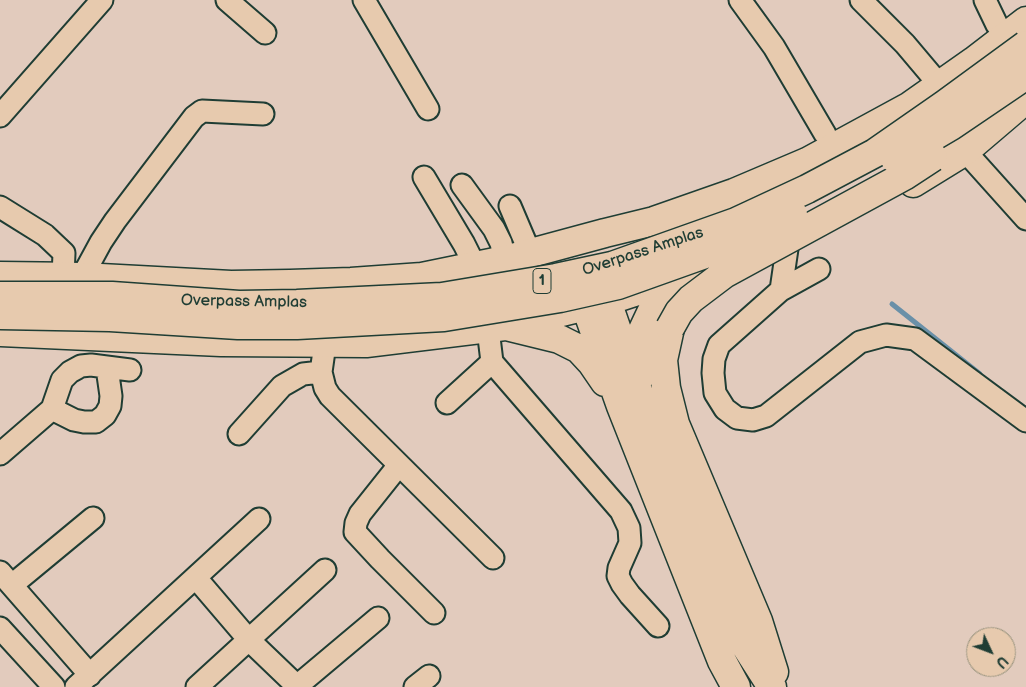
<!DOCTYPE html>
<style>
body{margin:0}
#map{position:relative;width:1026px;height:687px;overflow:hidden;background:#e2cbbd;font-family:"Balsamiq Sans",sans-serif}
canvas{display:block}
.north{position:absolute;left:966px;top:627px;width:50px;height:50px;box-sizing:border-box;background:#e7caae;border:1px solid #97927d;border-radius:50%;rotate:133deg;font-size:14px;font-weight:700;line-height:20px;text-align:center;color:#1f3d34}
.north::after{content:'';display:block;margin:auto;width:18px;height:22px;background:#1f3d34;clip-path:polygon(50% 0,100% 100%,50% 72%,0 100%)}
</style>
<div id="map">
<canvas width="1026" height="687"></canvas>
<div class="north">U</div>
</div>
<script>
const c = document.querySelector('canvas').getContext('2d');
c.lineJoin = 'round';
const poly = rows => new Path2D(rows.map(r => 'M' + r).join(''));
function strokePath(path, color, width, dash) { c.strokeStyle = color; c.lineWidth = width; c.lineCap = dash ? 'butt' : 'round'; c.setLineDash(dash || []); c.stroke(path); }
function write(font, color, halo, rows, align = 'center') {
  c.font = font + ' "Balsamiq Sans",sans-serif'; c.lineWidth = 5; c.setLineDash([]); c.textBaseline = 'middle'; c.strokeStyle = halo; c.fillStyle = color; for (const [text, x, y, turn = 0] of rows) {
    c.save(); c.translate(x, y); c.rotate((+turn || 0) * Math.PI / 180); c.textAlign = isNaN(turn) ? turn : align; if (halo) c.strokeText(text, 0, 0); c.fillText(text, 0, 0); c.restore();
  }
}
strokePath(poly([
 [892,304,980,374]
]), '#6a90a8', 5);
const minor = poly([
 [227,0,265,33],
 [364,0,428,109],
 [740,0,774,47,825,134],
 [861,0,905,44,932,76],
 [985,0,997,25],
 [0,116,102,0],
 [965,151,1026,219],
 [424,177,464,244,475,266],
 [462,185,494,229,501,243,505,260],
 [510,206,530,253],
 [0,207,45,235,64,253,63,277],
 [819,269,781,290,719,345,714,359,713,373,715,393,725,409,737,418,753,420,766,416,860,342,886,335,915,339,1026,421],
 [82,277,101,242,115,221,194,117,202,111,263,114],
 [781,290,788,242],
 [488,329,492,362,621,511,629,528,630,543,619,568,618,576,622,584,630,595,658,626],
 [325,344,321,372,325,388,330,396,493,558],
 [447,403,492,362],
 [52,409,74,420,84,422,96,422,105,415,110,406,111,396,107,368],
 [239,434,282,386,303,374,321,372],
 [0,454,52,409,62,380,70,372,81,366,91,365,130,370],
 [399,465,360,514,356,523,355,532,380,559,434,613],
 [0,572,90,675],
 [196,578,249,640,298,687],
 [12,585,93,518],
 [0,628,54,687],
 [297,686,378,618],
 [76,687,259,519],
 [197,687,325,570],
 [415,687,429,676]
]);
const highway = poly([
 [913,183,965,151,1026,99],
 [0,276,82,277,231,285,290,284,351,282,422,277,505,260,605,233,654,221,734,193,807,162,910,106,974,61,1026,21],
 [601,284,652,431,738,634,772,687],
 [580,290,621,406,722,661,736,687],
 [510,327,559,339,579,349,592,363,605,382],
 [670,328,663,360,666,388,675,424,758,621,774,672],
 [0,332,221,342,366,343,505,326,607,301,729,261],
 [641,375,637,356,642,332,651,313,664,296,683,280]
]);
strokePath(minor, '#1f3d34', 25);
strokePath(highway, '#1f3d34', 31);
strokePath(minor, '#e7caae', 21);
strokePath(highway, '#e7caae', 28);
const highwayBridge = poly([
 [895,159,951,126,1026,75],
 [0,296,112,296,239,305,297,304,442,297,556,278,612,266,736,222,807,189,875,153,944,105,1026,45],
 [0,315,110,317,238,325,297,325,444,317,560,298,618,285,747,239,793,214],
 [670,328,679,312,691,299,724,274,904,176,933,157]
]);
strokePath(highwayBridge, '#1f3d34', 31, []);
strokePath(highwayBridge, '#e7caae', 28);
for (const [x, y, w] of [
 [542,281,18]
]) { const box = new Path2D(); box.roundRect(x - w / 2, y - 12.5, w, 25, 4); c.fillStyle = '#e7caae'; c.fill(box); strokePath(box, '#1f3d34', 1); }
write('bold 15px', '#1f3d34', null, [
 ["1",542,281]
]);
write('16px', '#1f3d34', '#e7caae', [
 ["Overpass Amplas",643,252,-18],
 ["Overpass Amplas",244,302,1]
]);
</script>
